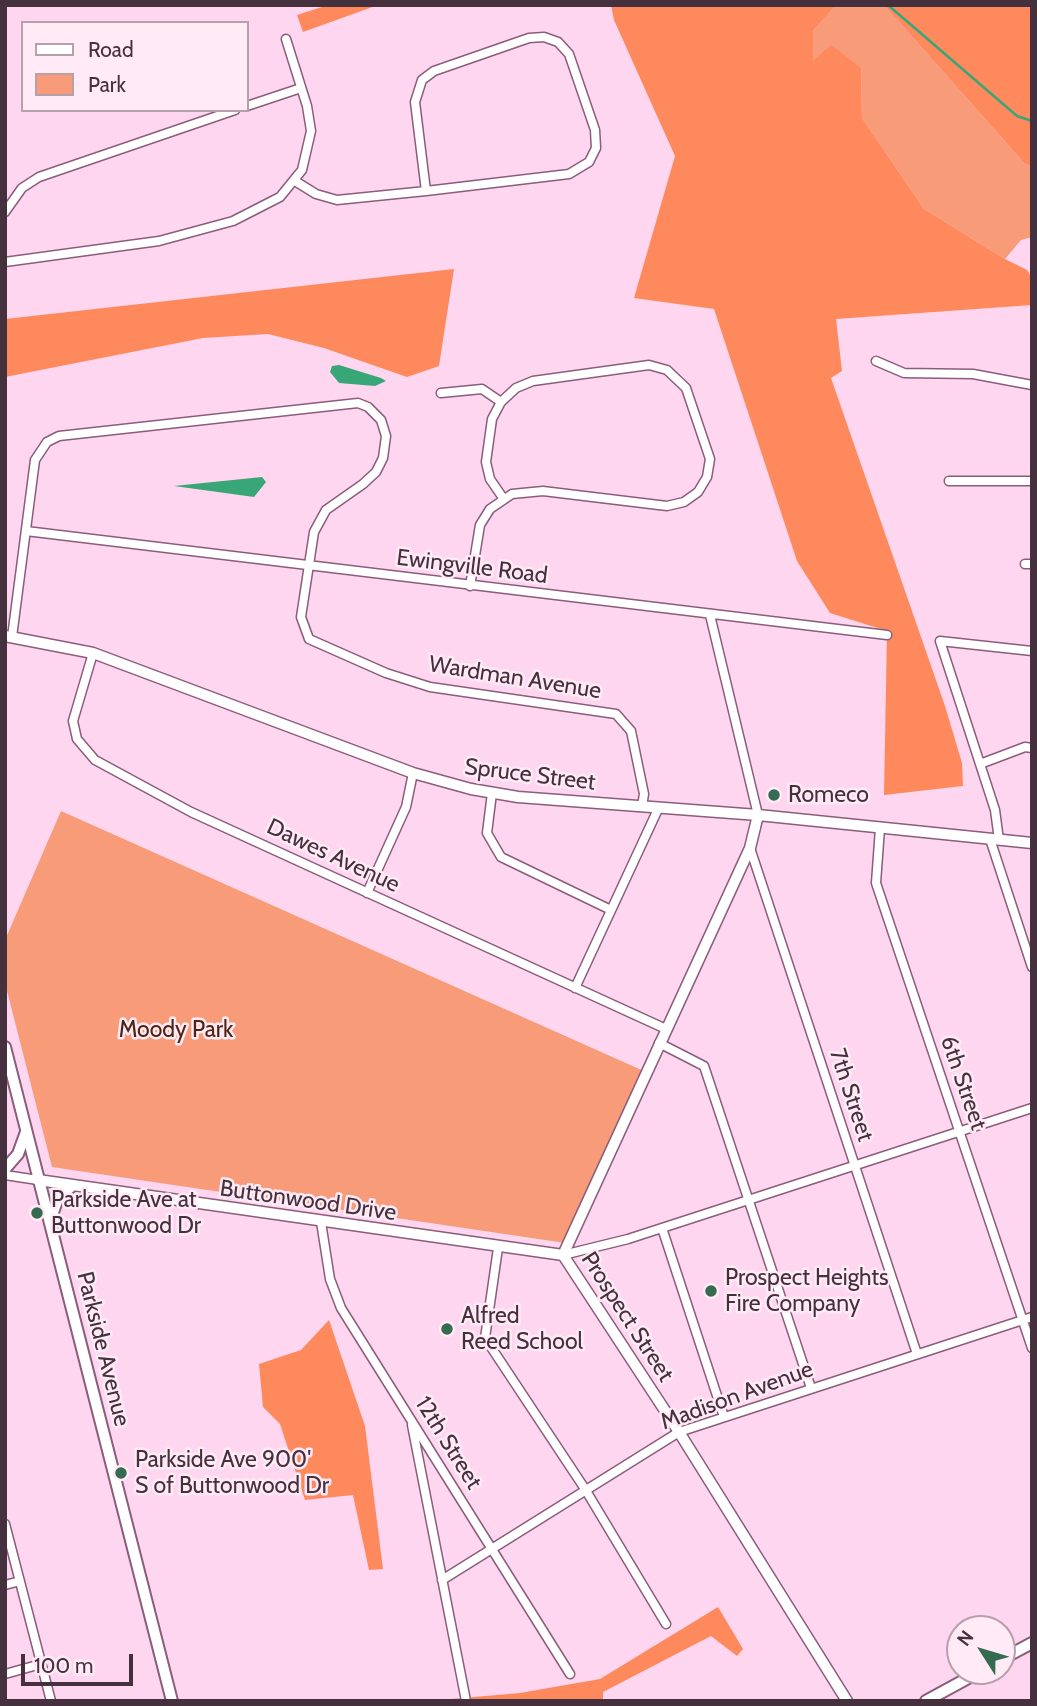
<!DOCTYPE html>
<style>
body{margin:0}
#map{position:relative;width:1037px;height:1706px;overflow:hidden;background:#ffd6ef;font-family:Cabin,sans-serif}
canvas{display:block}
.frame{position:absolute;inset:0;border:7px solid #45313d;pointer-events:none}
.legend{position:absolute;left:21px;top:21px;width:228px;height:91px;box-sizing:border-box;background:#ffeaf6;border:2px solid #b5a0ac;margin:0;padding:9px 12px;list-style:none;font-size:21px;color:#45313d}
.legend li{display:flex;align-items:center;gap:14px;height:35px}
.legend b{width:35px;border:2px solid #b5a0ac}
.north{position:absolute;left:946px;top:1615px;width:70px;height:70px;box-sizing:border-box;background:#ffeaf6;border:2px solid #b5a0ac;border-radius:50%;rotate:307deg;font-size:19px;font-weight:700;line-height:28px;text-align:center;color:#45313d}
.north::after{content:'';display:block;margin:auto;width:24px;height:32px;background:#356b51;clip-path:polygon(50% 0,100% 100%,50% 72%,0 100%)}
.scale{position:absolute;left:21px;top:1654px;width:112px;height:32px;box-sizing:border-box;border:4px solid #45313d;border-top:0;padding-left:9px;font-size:21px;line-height:24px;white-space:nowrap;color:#45313d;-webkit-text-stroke:5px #ffeaf6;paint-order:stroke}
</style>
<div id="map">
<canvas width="1037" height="1706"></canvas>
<div class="frame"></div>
<ul class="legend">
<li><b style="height:9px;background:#fff"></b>Road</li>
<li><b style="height:19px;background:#f89b78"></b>Park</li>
</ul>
<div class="north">N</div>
<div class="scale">100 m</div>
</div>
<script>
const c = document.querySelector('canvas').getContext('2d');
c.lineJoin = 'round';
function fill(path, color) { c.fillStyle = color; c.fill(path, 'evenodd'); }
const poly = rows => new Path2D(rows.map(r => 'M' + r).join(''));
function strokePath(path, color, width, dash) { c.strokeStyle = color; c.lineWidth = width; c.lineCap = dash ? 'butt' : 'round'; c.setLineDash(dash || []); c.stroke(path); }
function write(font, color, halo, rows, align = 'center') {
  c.font = font + ' Cabin,sans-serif'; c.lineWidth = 5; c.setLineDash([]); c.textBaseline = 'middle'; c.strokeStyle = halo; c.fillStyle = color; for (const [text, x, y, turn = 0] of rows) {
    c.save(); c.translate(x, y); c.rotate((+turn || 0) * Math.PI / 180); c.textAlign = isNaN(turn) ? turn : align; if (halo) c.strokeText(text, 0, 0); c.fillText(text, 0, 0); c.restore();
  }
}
fill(poly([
 [836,5,884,5,1025,164,1032,166,1032,237,1021,240,1005,259,924,209,862,118,861,68,812,61,813,31],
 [61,811,646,1072,572,1244,52,1167,5,983,5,940]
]), '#f89b78');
fill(poly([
 [328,5,378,5,303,32,297,15],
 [611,5,836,5,813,31,813,61,831,45,861,68,862,118,924,209,1005,259,1027,270,1032,278,1032,305,836,319,842,371,831,378,945,706,962,763,963,786,884,795,887,631,830,613,797,561,714,309,634,298,675,156,614,20],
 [884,5,1032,5,1032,166,1025,164],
 [454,269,439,366,407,377,324,348,268,334,203,338,5,377,5,319],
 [329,1320,365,1426,383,1569,369,1570,353,1495,305,1500,280,1424,263,1407,259,1364,301,1350],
 [718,1607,743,1649,737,1656,711,1636,603,1692,603,1701,428,1701,520,1693,600,1679]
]), '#fd895d');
fill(poly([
 [339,365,381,378,386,381,375,386,339,383,330,372,332,366],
 [262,477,266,482,254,497,174,486]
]), '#38a677');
strokePath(poly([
 [888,5,1017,116,1032,121]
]), '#38a677', 2.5);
const minor = poly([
 [544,37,558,42,569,54,595,130,596,148,589,162,569,174,426,191,415,102,422,80,434,71,529,38,544,37],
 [247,106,301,88],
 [295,181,316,194,337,200,426,191],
 [5,212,22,188,39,177,235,110],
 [5,262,159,241,233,221,280,197,302,170,311,131,307,106,286,39],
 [876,361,904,373,973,374,1032,385],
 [441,393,482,389,501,402],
 [949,481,1032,481],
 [26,531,887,635],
 [1025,564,1032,564],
 [470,586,480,525,490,509,512,494,543,491,667,506,684,502,698,492,707,477,710,459,686,388,667,370,649,365,533,381,516,388,501,402,492,419,486,462,490,479,503,498],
 [710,615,758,815],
 [12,637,35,460,47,442,59,436,358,403,368,407,381,420,386,436,383,458,376,472,363,484,326,510,314,532,301,617,309,639,386,673,430,687,616,714,631,731,644,794,642,806],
 [93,653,73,721,77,739,95,760,191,812,666,1029],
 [980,764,1025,747,1032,748],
 [492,793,487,833,501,857,611,910],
 [880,828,876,883,1032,1348],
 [990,839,1032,967],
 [999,840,995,810,940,641,1032,651],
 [750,848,917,1354],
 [367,893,406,807,413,773],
 [575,988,659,807],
 [659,1043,704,1066,811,1388],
 [5,1175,38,1180],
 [321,1222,330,1279,341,1308,570,1674],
 [662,1228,724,1417],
 [498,1248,485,1338,585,1489,666,1624],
 [563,1255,628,1239,1032,1108],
 [412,1425,466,1701],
 [5,1524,51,1701],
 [442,1580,679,1432,1032,1317],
 [5,1585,20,1581],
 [5,1674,41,1664]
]);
const tertiary = poly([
 [5,636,93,653,413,773,471,789,518,797,758,815,1032,843],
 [38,1180,563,1255],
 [563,1255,679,1432,847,1701],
 [563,1255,750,848,758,815]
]);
const secondary = poly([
 [5,1047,172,1701],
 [5,1169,18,1154,26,1132],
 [50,1221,58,1198,72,1186],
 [1002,1659,1032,1643],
 [926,1701,981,1671]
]);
strokePath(minor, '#8a5d7a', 11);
strokePath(tertiary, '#8a5d7a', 13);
strokePath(secondary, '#8a5d7a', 14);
strokePath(minor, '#fff', 8);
strokePath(tertiary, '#fff', 10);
strokePath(secondary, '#fff', 10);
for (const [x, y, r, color] of [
 [774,795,7,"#356b51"],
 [37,1213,7,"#356b51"],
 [711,1291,7,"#356b51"],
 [447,1329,7,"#356b51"],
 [121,1473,7,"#356b51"]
]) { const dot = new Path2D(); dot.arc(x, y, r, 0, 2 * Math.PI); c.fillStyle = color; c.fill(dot); strokePath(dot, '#ffeaf6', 2.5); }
write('23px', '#45313d', '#ffeaf6', [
 ["Ewingville Road",472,567,7],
 ["Wardman Avenue",515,678,9],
 ["Spruce Street",530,775,7],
 ["Dawes Avenue",333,856,25],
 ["6th Street",963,1083,71],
 ["7th Street",851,1095,72],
 ["Buttonwood Drive",308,1201,8],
 ["Prospect Street",627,1317,57],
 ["Parkside Avenue",103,1349,76],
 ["Madison Avenue",737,1396,-20],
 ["12th Street",448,1443,58]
]);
write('23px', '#45313d', '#ffeaf6', [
 ["Romeco",788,795],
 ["Parkside Ave at",51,1200],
 ["Buttonwood Dr",51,1226],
 ["Prospect Heights",725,1278],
 ["Fire Company",725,1304],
 ["Alfred",461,1316],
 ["Reed School",461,1342],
 ["Parkside Ave 900'",135,1460],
 ["S of Buttonwood Dr",135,1486]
], 'left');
write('23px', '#502311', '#ffeaf6', [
 ["Moody Park",176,1030]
]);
</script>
